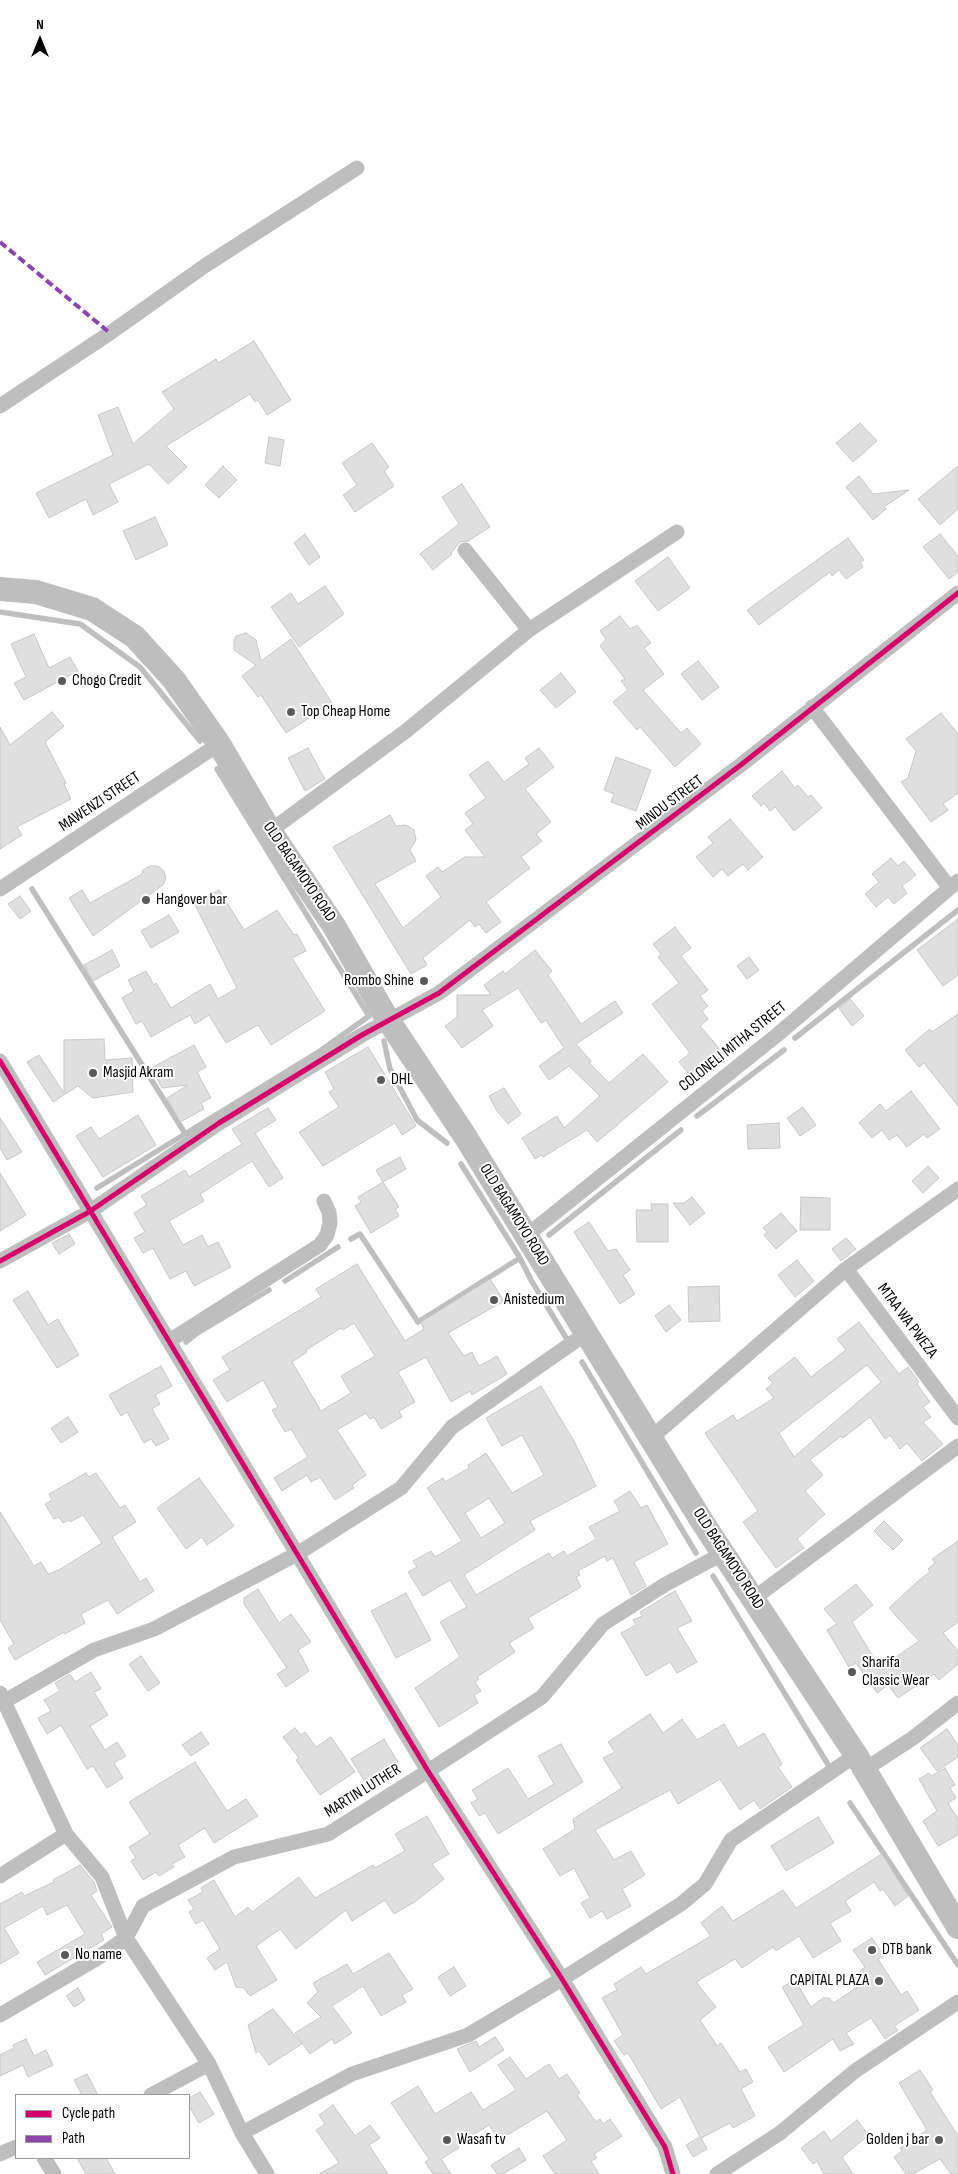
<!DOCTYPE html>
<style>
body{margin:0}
#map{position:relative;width:958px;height:2174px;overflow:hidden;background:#fff;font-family:"Sofia Sans Condensed",sans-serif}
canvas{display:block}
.legend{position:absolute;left:15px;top:2094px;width:175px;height:65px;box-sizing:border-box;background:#fff;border:1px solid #999;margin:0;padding:6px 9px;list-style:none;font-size:15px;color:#000}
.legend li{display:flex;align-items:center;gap:10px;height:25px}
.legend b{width:25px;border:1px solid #999}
.north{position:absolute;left:15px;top:15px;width:50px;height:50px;-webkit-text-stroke:4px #fff;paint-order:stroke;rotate:0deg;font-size:14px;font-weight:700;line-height:20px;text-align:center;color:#000}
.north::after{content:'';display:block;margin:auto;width:18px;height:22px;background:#000;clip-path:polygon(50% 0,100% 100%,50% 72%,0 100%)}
</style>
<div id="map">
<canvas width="958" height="2174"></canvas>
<ul class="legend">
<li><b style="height:6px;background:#d6006c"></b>Cycle path</li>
<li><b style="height:6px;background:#8e44ad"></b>Path</li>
</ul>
<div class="north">N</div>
</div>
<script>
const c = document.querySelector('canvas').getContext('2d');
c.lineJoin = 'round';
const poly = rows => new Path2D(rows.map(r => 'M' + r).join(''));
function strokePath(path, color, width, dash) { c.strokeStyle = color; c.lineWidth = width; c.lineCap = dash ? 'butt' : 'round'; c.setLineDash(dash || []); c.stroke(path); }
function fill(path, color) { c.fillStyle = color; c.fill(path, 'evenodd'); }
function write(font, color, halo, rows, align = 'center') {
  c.font = font + ' "Sofia Sans Condensed",sans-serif'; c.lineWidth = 4; c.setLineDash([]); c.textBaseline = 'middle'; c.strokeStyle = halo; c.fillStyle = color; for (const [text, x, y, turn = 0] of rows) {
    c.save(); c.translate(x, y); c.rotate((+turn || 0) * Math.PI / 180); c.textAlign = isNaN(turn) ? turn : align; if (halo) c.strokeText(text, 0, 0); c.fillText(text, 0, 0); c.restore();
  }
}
strokePath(poly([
 [0,612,80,624,140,667,200,741],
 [32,889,186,1135],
 [795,1038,958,910],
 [384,1041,390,1069,417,1120,447,1143],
 [697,1116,784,1050],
 [461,1164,520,1258,531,1280,568,1341],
 [97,1188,320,1051,369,1016,217,769],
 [549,1235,681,1130],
 [351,1239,360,1234,418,1322,520,1258],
 [285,1281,338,1247],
 [186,1342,196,1334,269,1290],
 [582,1362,696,1553],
 [713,1576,832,1771],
 [850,1803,958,1965]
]), '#bfbfbf', 5.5);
const building = poly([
 [254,341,291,400,267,415,258,400,255,402,250,394,166,446,187,467,168,484,149,464,109,484,118,502,93,515,86,499,49,518,36,493,113,455,98,415,118,407,133,444,174,409,162,392,216,359,218,363,254,341],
 [860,423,877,441,853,462,836,443,860,423],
 [269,437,284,440,280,466,265,463,269,437],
 [372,443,389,467,384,471,394,486,355,512,343,495,357,485,342,463,372,443],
 [223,466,237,480,219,498,205,485,223,466],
 [958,466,958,509,940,525,918,499,958,466],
 [859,476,873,494,909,490,884,507,886,509,873,520,846,487,859,476],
 [462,484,490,527,468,541,460,542,451,553,452,554,433,570,420,554,459,524,442,497,462,484],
 [155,517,168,545,136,560,123,531,155,517],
 [305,534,320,557,309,565,294,543,305,534],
 [940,534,958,556,958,572,949,579,923,547,940,534],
 [848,538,864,560,860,562,863,567,846,579,839,570,832,576,830,572,759,625,747,610,848,538],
 [668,557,690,588,658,611,635,581,668,557],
 [325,586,344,614,299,647,271,607,291,593,298,604,325,586],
 [620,616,630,629,637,625,651,643,644,648,664,674,643,690,681,733,687,728,701,744,675,767,640,727,637,730,613,702,628,690,621,681,625,679,600,646,606,639,600,631,620,616],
 [246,633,256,640,261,661,291,639,332,703,286,733,261,695,258,697,242,676,256,665,234,650,234,641,236,636,246,633],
 [34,634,49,668,70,657,78,671,24,700,14,683,26,677,11,644,34,634],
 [698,661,719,687,702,700,681,674,698,661],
 [561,673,576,692,556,708,540,690,561,673],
 [52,712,64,726,45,742,66,783,64,784,71,799,17,827,22,835,0,849,0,727,10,745,52,712],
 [941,713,958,734,958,793,943,804,948,810,931,822,901,782,908,778,916,751,906,739,941,713],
 [308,748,325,779,305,791,288,758,308,748],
 [539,748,554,767,525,789,551,822,536,834,542,841,521,857,530,868,486,902,501,922,486,933,479,924,475,927,470,920,423,958,427,965,411,974,333,847,390,815,396,826,406,825,414,830,416,840,410,850,416,861,375,884,403,928,441,897,426,876,438,867,442,872,465,857,485,857,465,830,473,824,465,813,486,798,469,775,488,761,504,782,529,764,525,758,539,748],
 [616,757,651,770,636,811,611,802,614,794,604,790,616,757],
 [782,771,795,788,798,785,808,797,811,795,822,808,794,831,775,807,770,811,764,803,761,806,752,796,782,771],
 [730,819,763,857,748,870,743,864,728,876,722,869,713,877,696,857,713,843,708,837,730,819],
 [891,858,898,866,904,861,916,875,902,886,907,893,894,904,888,897,876,907,865,894,879,882,872,874,891,858],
 [150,866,158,866,164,871,166,878,163,885,93,936,69,898,82,890,90,903,142,874,143,870,150,866],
 [219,890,244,930,277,910,294,935,297,934,306,951,292,958,325,1011,271,1045,258,1025,226,1043,209,1015,195,1024,190,1015,151,1037,142,1021,136,1024,122,998,134,991,128,980,146,971,154,985,156,983,171,1008,210,984,218,999,237,988,194,903,219,890],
 [20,896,31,911,20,919,8,904,20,896],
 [169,915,179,932,151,948,141,931,169,915],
 [958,919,958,975,943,986,917,950,958,919],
 [675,927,691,948,681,956,708,990,700,996,708,1006,702,1011,708,1019,700,1026,725,1055,694,1080,679,1062,690,1053,652,1004,679,983,658,957,661,954,653,944,675,927],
 [112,950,120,966,93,981,84,965,112,950],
 [535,950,552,971,548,975,581,1024,615,1001,623,1013,576,1044,591,1061,589,1063,609,1083,643,1054,668,1082,597,1142,587,1130,543,1157,541,1155,535,1159,522,1138,557,1116,564,1128,600,1096,569,1066,549,1080,539,1066,564,1048,546,1020,541,1023,518,988,482,1010,493,1026,462,1048,445,1026,457,1017,457,995,491,995,484,985,503,971,505,974,535,950],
 [749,957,759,970,747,979,737,966,749,957],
 [850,999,864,1016,852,1026,839,1008,850,999],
 [958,1014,958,1106,924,1063,919,1067,905,1050,930,1029,932,1032,958,1014],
 [104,1039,105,1060,132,1058,133,1092,93,1098,78,1086,53,1102,27,1062,39,1055,64,1093,64,1040,104,1039],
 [194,1045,206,1067,197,1072,211,1098,201,1103,204,1109,180,1122,167,1098,188,1085,162,1088,151,1068,194,1045],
 [368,1047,416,1126,402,1135,395,1123,323,1166,299,1132,339,1107,329,1092,334,1089,325,1072,368,1047],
 [504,1088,521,1114,508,1124,497,1111,489,1096,504,1088],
 [911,1091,940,1129,927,1138,924,1134,907,1147,897,1135,889,1140,882,1130,872,1138,859,1123,880,1104,886,1111,911,1091],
 [803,1107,816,1125,800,1136,787,1118,803,1107],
 [268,1108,276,1120,255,1133,283,1178,269,1187,252,1161,200,1194,204,1201,169,1221,183,1245,202,1235,208,1247,218,1242,231,1267,194,1286,186,1271,170,1279,153,1248,143,1253,134,1238,145,1232,134,1213,147,1205,141,1196,185,1170,189,1177,242,1144,232,1129,268,1108],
 [138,1115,156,1145,103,1177,76,1136,91,1127,99,1139,138,1115],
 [0,1118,22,1152,7,1160,0,1148,0,1118],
 [779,1123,780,1148,748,1149,747,1125,779,1123],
 [400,1157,406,1169,383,1182,399,1207,395,1209,399,1216,371,1233,355,1206,361,1202,358,1197,383,1182,376,1170,400,1157],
 [928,1166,939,1178,923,1193,912,1181,928,1166],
 [0,1173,26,1215,0,1231,0,1173],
 [692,1197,705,1213,690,1225,673,1203,684,1203,692,1197],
 [801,1197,830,1198,830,1230,800,1230,801,1197],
 [651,1204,668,1204,668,1242,637,1242,636,1210,652,1210,651,1204],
 [781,1213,797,1231,776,1249,764,1235,767,1232,763,1228,781,1213],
 [589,1222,608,1251,616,1249,630,1270,623,1275,635,1294,620,1304,574,1232,589,1222],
 [69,1234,75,1244,59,1254,52,1243,69,1234],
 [846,1238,856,1249,841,1261,832,1249,846,1238],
 [797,1260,814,1281,795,1297,778,1275,797,1260],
 [357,1264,405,1341,424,1329,421,1322,490,1279,504,1301,448,1333,464,1356,472,1352,479,1366,497,1356,507,1374,472,1395,470,1391,451,1402,426,1357,398,1372,415,1402,399,1411,402,1417,381,1429,374,1417,370,1419,366,1413,337,1430,366,1475,352,1485,354,1488,335,1500,320,1477,311,1482,307,1475,282,1491,274,1478,308,1457,291,1429,285,1432,272,1410,278,1407,263,1380,227,1402,213,1380,230,1370,222,1357,321,1297,316,1289,357,1264],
 [354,1323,375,1356,341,1376,351,1393,321,1411,292,1362,307,1352,306,1350,341,1328,343,1330,354,1323],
 [719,1286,720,1321,689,1322,688,1287,719,1286],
 [28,1291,48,1325,58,1319,79,1355,57,1368,13,1300,28,1291],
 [669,1305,681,1320,666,1332,655,1316,669,1305],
 [859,1322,899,1374,908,1367,919,1382,917,1384,930,1402,923,1407,931,1417,923,1422,943,1444,922,1461,907,1443,900,1449,890,1435,885,1439,870,1417,843,1438,841,1436,810,1460,823,1475,805,1491,825,1514,797,1539,804,1548,776,1568,743,1522,758,1511,705,1433,733,1415,737,1421,774,1398,766,1389,773,1383,768,1378,795,1357,811,1377,846,1350,837,1339,859,1322],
 [867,1365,881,1382,794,1457,779,1433,867,1365],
 [161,1366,172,1386,155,1395,160,1404,152,1409,169,1439,156,1446,151,1439,144,1443,127,1412,121,1416,109,1395,161,1366],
 [541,1386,574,1441,596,1486,530,1521,535,1530,464,1575,476,1595,549,1553,552,1558,564,1551,567,1556,596,1539,589,1527,620,1511,614,1501,630,1491,641,1508,647,1505,668,1544,634,1562,646,1586,631,1595,613,1558,607,1561,605,1556,578,1571,580,1575,576,1577,581,1587,528,1618,534,1628,509,1643,515,1652,477,1677,479,1679,475,1682,481,1691,474,1695,478,1703,439,1727,415,1688,460,1657,440,1622,467,1607,450,1580,423,1596,408,1572,417,1567,413,1561,431,1551,435,1557,462,1541,427,1488,443,1478,445,1482,469,1468,468,1465,486,1453,512,1493,544,1475,522,1435,502,1446,486,1418,541,1386],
 [489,1498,505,1523,481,1538,465,1513,489,1498],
 [68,1417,78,1432,61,1443,51,1428,68,1417],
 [86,1473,89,1477,96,1473,120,1508,125,1505,136,1522,112,1537,140,1582,146,1578,154,1591,117,1614,108,1600,81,1614,85,1623,65,1634,64,1632,15,1660,8,1648,14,1644,0,1620,0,1512,34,1566,41,1562,48,1574,59,1570,102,1543,83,1515,70,1522,69,1520,63,1523,59,1517,54,1519,45,1504,52,1500,49,1494,86,1473],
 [199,1478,234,1526,207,1545,202,1537,186,1549,157,1508,199,1478],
 [884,1521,903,1540,893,1550,874,1531,884,1521],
 [958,1541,958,1622,943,1633,958,1651,958,1664,939,1680,934,1674,898,1698,888,1685,877,1693,856,1663,849,1667,827,1630,837,1624,824,1609,856,1584,873,1605,852,1622,880,1668,919,1641,889,1608,918,1581,930,1572,928,1569,935,1563,932,1559,958,1541],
 [258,1589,279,1623,291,1614,311,1642,298,1650,309,1671,286,1687,277,1674,287,1668,244,1604,244,1598,258,1589],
 [675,1591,692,1621,677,1628,697,1662,677,1673,670,1662,646,1676,621,1633,636,1625,633,1620,642,1616,640,1612,675,1591],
 [406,1593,431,1640,396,1658,371,1611,406,1593],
 [141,1656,160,1683,148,1691,129,1664,141,1656],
 [91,1672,101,1689,94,1692,108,1715,90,1726,105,1750,117,1742,126,1756,114,1763,123,1778,107,1788,93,1766,87,1769,61,1725,47,1734,38,1718,51,1711,44,1700,60,1691,55,1683,70,1674,75,1682,91,1672],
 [650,1714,663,1733,682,1719,697,1740,724,1724,738,1748,764,1733,782,1764,778,1767,792,1787,760,1809,754,1800,740,1810,720,1779,678,1804,670,1790,595,1830,614,1860,631,1851,645,1875,622,1889,631,1906,607,1919,602,1911,590,1918,581,1903,590,1898,574,1868,560,1876,543,1849,575,1829,573,1819,622,1788,603,1758,615,1752,608,1742,650,1714],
 [295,1728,301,1735,305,1732,316,1747,331,1737,355,1772,320,1795,296,1760,299,1758,283,1737,295,1728],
 [947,1729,958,1745,958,1757,937,1771,920,1748,947,1729],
 [201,1732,209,1744,191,1756,182,1745,201,1732],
 [384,1739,398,1762,365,1782,351,1759,384,1739],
 [561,1744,583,1782,498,1834,485,1813,479,1816,471,1803,478,1799,472,1790,508,1768,528,1799,554,1784,538,1756,561,1744],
 [195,1762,227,1811,246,1799,258,1816,214,1843,205,1828,178,1845,185,1857,172,1864,174,1867,159,1876,156,1872,143,1880,131,1861,136,1858,129,1847,150,1834,129,1802,195,1762],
 [945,1768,955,1785,950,1788,956,1798,948,1803,958,1819,958,1835,938,1846,923,1821,937,1811,919,1779,929,1773,931,1776,945,1768],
 [427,1816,449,1854,432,1864,444,1879,416,1901,394,1914,385,1900,352,1921,346,1910,296,1949,280,1929,256,1946,277,1980,250,1996,244,1988,236,1987,227,1962,215,1970,207,1958,220,1949,203,1920,196,1924,189,1912,194,1909,188,1900,203,1892,201,1888,214,1880,235,1917,248,1907,252,1912,299,1877,315,1898,373,1865,375,1868,405,1851,395,1834,427,1816],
 [818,1817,834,1843,786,1871,771,1846,818,1817],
 [882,1854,908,1896,895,1906,883,1889,880,1891,874,1882,845,1901,851,1911,830,1923,841,1941,813,1958,799,1936,776,1951,773,1947,742,1968,735,1959,696,1982,716,2007,700,2020,717,2046,721,2043,740,2072,746,2069,753,2082,741,2089,755,2116,733,2128,730,2123,701,2138,707,2149,693,2157,686,2145,700,2137,680,2097,661,2109,628,2053,624,2055,614,2041,623,2035,602,1998,617,1990,614,1984,641,1967,646,1974,711,1936,701,1923,722,1906,733,1921,783,1890,796,1908,882,1854],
 [80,1865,94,1882,97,1891,91,1895,112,1927,101,1934,104,1940,45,1975,37,1962,85,1934,67,1905,47,1915,43,1906,4,1928,19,1953,0,1964,0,1904,22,1892,24,1896,54,1882,53,1880,80,1865],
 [872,1938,884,1956,878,1959,901,1995,907,1991,919,2010,894,2026,898,2030,885,2039,871,2018,846,2033,854,2044,840,2051,833,2039,784,2072,768,2047,804,2025,782,1987,795,1980,811,2007,823,1998,829,1998,834,2003,866,1981,860,1971,865,1967,853,1950,872,1938],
 [389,1953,413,1989,402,1995,406,2002,381,2016,363,1986,332,2006,352,2033,335,2044,332,2039,310,2054,295,2033,321,2017,307,2003,318,1992,313,1983,347,1964,353,1974,389,1953],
 [454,1967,466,1986,450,1996,438,1977,454,1967],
 [78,1988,85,2000,74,2007,66,1996,78,1988],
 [273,2009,302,2044,269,2065,259,2051,256,2053,248,2025,273,2009],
 [495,2037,504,2050,470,2072,457,2049,476,2041,479,2047,495,2037],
 [26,2039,34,2056,46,2050,53,2065,28,2077,23,2065,0,2076,0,2055,14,2048,13,2045,26,2039],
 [510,2057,526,2079,549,2064,559,2079,567,2074,580,2093,577,2095,596,2122,600,2119,603,2124,610,2119,622,2136,594,2154,597,2158,591,2161,599,2174,555,2174,543,2156,567,2140,547,2111,499,2140,489,2125,457,2145,459,2148,441,2159,451,2174,433,2174,425,2162,429,2159,391,2103,418,2086,435,2114,471,2092,483,2110,516,2090,498,2065,510,2057],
 [920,2070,933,2090,930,2092,958,2136,958,2174,951,2174,940,2159,913,2174,906,2174,894,2157,902,2151,900,2148,927,2130,899,2083,920,2070],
 [87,2074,98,2095,82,2095,74,2080,87,2074],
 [200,2092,214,2114,199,2123,189,2106,189,2098,200,2092],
 [333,2105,355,2136,370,2125,380,2138,369,2145,388,2174,319,2174,339,2163,316,2130,325,2124,319,2115,333,2105],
 [857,2120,869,2135,842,2157,853,2174,824,2174,817,2161,813,2164,801,2148,824,2131,831,2141,857,2120],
 [519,2148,526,2160,503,2174,497,2174,491,2165,519,2148],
 [77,2158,106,2158,115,2174,86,2174,77,2158]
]);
fill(building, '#dfdfdf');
strokePath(building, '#c7c7c7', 1);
strokePath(poly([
 [0,406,110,333,206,265,357,168],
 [465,550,529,630],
 [812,707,949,887],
 [270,831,406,731,529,630,677,532],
 [0,889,219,744],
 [0,1061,428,1771,562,1979,665,2147,673,2174],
 [526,1236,777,1035,958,881],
 [0,1261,89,1212,219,1123,362,1035,439,993,742,764,958,593],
 [846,1269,958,1418],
 [169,1341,320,1245,327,1235,330,1223,329,1212,324,1201],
 [651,1438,846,1269,958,1189],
 [753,1599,958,1446],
 [0,1693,66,1834,102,1877,126,1938,209,2064,242,2133,267,2174],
 [5,1701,94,1650,154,1629,297,1554,401,1488,452,1427,588,1332],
 [864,1770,913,1738,958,1703],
 [0,1876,66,1834],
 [0,2015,96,1959,126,1938,143,1906,234,1857,328,1834,428,1771,542,1697,603,1624,666,1584,724,1553],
 [151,2095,209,2064],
 [242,2133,352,2074,468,2035,562,1979,681,1904,705,1884,731,1840,856,1755],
 [0,2154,16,2147],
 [44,2158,54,2174],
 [717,2174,780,2133,855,2071,958,2002]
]), '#bebebe', 15);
strokePath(poly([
 [0,589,36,592,92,609,135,637,174,680,219,744,270,831,334,926,388,1020,465,1136,703,1523,856,1755,958,1927]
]), '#bebebe', 24);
strokePath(poly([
 [0,242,110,333]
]), '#8e44ad', 4, [8, 4]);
strokePath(poly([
 [0,1061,428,1771,562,1979,665,2147,673,2174],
 [0,1261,89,1212,219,1123,362,1035,439,993,742,764,958,593]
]), '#d6006c', 5);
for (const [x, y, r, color] of [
 [62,681,5,"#595959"],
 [291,712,5,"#595959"],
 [146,900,5,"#595959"],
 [424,981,5,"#595959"],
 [93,1073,5,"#595959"],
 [381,1080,5,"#595959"],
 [494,1300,5,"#595959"],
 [852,1672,5,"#595959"],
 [872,1950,5,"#595959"],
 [65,1955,5,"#595959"],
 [879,1981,5,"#595959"],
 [447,2140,5,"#595959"],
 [939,2140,5,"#595959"]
]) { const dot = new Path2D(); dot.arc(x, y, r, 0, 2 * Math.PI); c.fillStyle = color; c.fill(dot); strokePath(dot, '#fff', 2); }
write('16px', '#000', '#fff', [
 ["Chogo Credit",72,681],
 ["Top Cheap Home",301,712],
 ["Hangover bar",156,900],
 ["Rombo Shine",414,981,"right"],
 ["Masjid Akram",103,1073],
 ["DHL",391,1080],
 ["Anistedium",504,1300],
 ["Sharifa",862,1663],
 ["Classic Wear",862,1681],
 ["DTB bank",882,1950],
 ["No name",75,1955],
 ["CAPITAL PLAZA",869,1981,"right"],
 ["Wasafi tv",457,2140],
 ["Golden j bar",929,2140,"right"]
], 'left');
write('16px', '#000', '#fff', [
 ["MAWENZI STREET",100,802,-34],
 ["MINDU STREET",670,803,-37],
 ["OLD BAGAMOYO ROAD",299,872,56],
 ["COLONELI MITHA STREET",733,1047,-39],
 ["OLD BAGAMOYO ROAD",514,1215,58],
 ["MTAA WA PWEZA",907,1321,53],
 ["OLD BAGAMOYO ROAD",728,1559,57],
 ["MARTIN LUTHER",363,1791,-32]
]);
</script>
